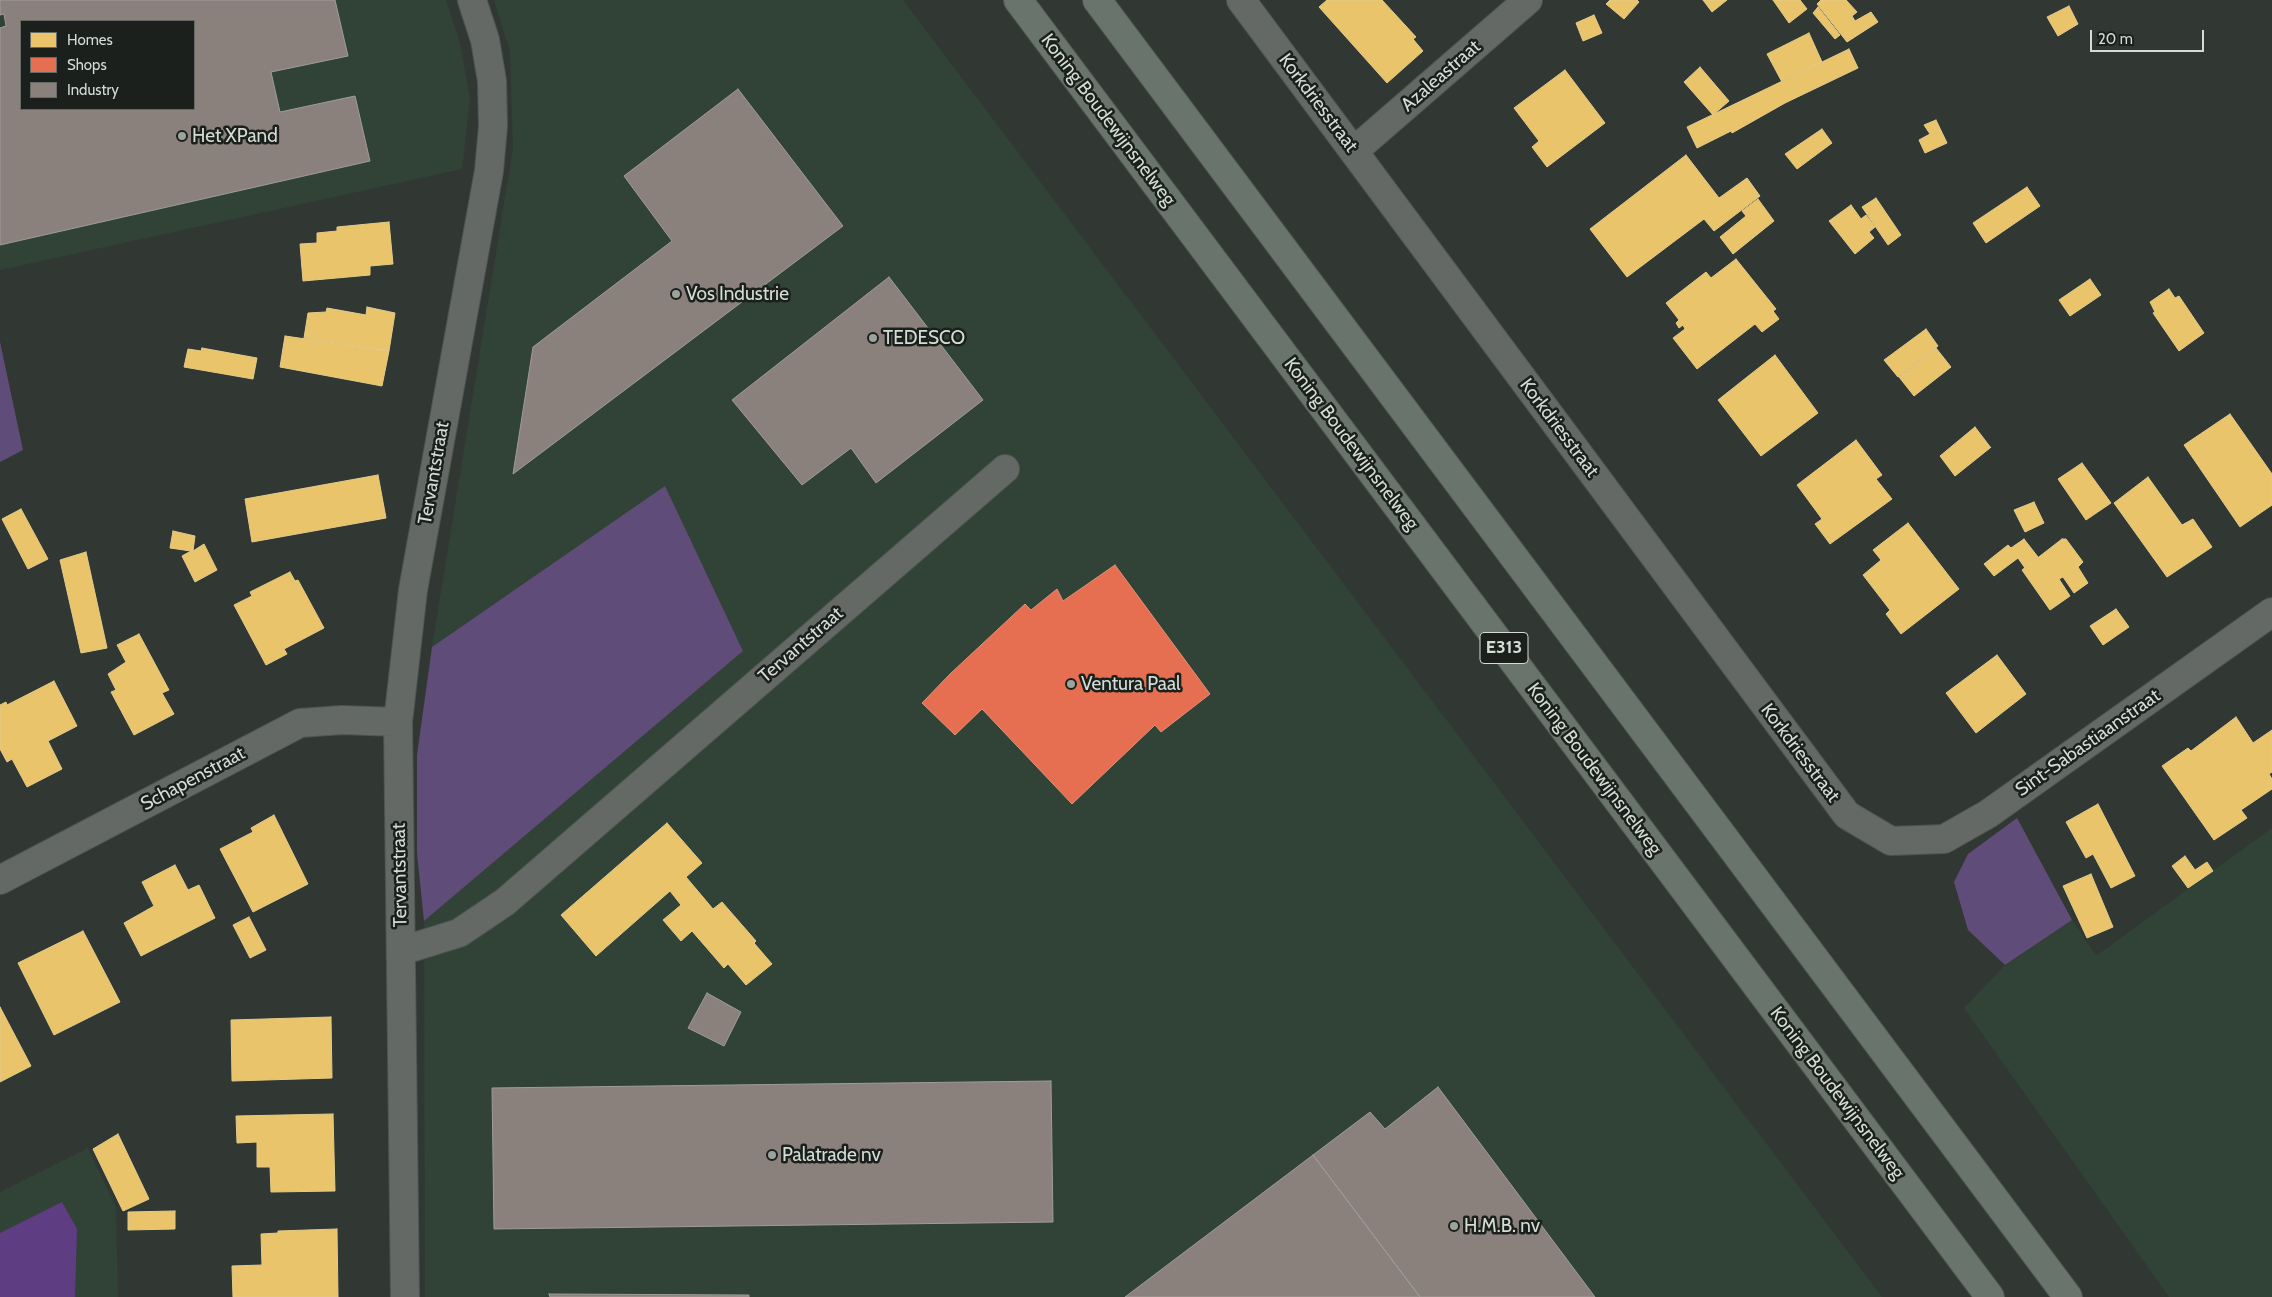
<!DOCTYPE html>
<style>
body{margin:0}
#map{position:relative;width:2272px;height:1297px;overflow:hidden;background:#313833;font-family:Cabin,sans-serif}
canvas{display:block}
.legend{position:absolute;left:20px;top:20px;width:175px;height:90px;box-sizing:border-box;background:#1b201c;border:1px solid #656b66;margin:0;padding:6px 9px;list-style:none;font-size:15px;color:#d4dcd6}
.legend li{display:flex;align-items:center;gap:10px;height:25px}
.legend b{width:25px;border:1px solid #656b66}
.scale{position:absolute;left:2090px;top:30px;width:114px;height:22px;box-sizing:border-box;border:2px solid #d4dcd6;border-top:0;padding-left:6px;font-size:15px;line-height:18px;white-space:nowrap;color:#d4dcd6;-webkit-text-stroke:4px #1b201c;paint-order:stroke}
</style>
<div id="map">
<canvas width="2272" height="1297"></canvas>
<ul class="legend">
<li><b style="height:14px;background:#e9c46a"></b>Homes</li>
<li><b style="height:14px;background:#e76f51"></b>Shops</li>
<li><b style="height:14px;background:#8a817c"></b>Industry</li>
</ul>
<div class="scale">20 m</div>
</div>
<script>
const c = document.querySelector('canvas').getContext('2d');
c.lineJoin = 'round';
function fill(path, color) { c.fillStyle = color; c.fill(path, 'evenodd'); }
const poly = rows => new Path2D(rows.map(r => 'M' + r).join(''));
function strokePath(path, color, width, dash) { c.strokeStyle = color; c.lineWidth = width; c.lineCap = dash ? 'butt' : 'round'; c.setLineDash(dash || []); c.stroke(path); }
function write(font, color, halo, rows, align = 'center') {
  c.font = font + ' Cabin,sans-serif'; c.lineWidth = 5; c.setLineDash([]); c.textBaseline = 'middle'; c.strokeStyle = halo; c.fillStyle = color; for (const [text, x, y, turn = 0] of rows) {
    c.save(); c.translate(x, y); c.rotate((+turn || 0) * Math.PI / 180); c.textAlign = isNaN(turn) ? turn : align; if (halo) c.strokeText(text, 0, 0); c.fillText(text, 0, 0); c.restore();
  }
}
fill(poly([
 [0,0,446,0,459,39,470,98,462,169,0,270],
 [21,21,194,21,194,109,21,109],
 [494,0,903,0,1882,1297,425,1297,424,921,743,651,665,487,432,647,513,148,510,51],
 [2272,828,2272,1297,2169,1297,1964,1008,2005,965,2072,920,2096,956],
 [88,1148,116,1208,118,1297,0,1297,0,1192]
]), '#314236');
fill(poly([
 [0,342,23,450,0,462],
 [665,486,743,651,424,921,417,853,417,755,432,647],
 [2017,818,2072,920,2005,965,1968,930,1954,882,1968,854]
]), '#604c78');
fill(poly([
 [62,1202,77,1229,75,1297,0,1297,0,1233]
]), '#5e3d82');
const homes = poly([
 [1327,0,1382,0,1416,37,1413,39,1423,51,1387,83,1319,7,1327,0],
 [1610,0,1637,0,1639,2,1624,19,1606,4,1610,0],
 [1703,0,1727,0,1712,12,1703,0],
 [1773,0,1800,0,1807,9,1789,23,1773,0],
 [1821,0,1846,0,1857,12,1852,16,1855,21,1871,12,1878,22,1847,42,1817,4,1821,0],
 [2069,6,2078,24,2058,36,2047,17,2069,6],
 [1818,7,1840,35,1835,39,1813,13,1818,7],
 [1594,15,1602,33,1583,41,1576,23,1594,15],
 [1809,33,1822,62,1782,82,1767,54,1809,33],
 [1849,49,1858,68,1785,103,1732,133,1731,131,1697,148,1687,127,1849,49],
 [1700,67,1729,101,1713,115,1684,82,1700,67],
 [1565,70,1605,123,1547,167,1532,147,1539,141,1514,108,1565,70],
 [1936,120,1947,143,1925,153,1919,140,1930,134,1924,125,1936,120],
 [1822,129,1832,143,1797,169,1785,154,1822,129],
 [1686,155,1719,198,1747,178,1760,196,1714,231,1704,219,1627,277,1590,229,1686,155],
 [2027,187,2040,206,1986,243,1973,223,2027,187],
 [1876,198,1901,235,1888,245,1862,207,1876,198],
 [1758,199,1774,221,1733,254,1720,237,1746,216,1742,211,1758,199],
 [1851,205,1861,219,1866,215,1875,227,1869,232,1874,238,1855,254,1829,221,1851,205],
 [389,222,393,264,370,266,370,275,303,281,300,244,317,243,317,233,337,231,337,227,389,222],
 [1736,259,1776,309,1773,311,1779,319,1762,332,1755,324,1697,369,1673,338,1685,329,1683,325,1679,328,1676,323,1679,320,1666,303,1706,272,1711,278,1736,259],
 [2090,279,2101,295,2070,316,2059,300,2090,279],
 [2169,289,2175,298,2179,296,2204,333,2179,351,2153,313,2155,312,2150,302,2169,289],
 [367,307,395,313,389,351,304,338,308,313,326,312,327,308,366,315,367,307],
 [1926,329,1938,346,1898,377,1884,360,1926,329],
 [285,336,389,351,382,386,280,367,285,336],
 [202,348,257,358,253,379,184,367,188,349,201,351,202,348],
 [1936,348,1951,367,1914,396,1899,377,1936,348],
 [1775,355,1818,413,1761,456,1718,400,1775,355],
 [2230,414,2272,474,2272,505,2240,527,2184,445,2230,414],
 [1975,427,1991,448,1989,446,1990,448,1955,476,1940,456,1975,427],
 [1856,440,1882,475,1876,479,1892,499,1830,544,1815,524,1822,519,1797,485,1856,440],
 [2082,463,2111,503,2086,520,2058,479,2082,463],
 [378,475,386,518,252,542,245,499,378,475],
 [2148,477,2182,525,2193,519,2212,547,2167,577,2114,503,2148,477],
 [2034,502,2044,523,2025,532,2014,510,2034,502],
 [21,509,48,559,28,569,2,519,21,509],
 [1908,523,1959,589,1901,634,1886,614,1890,610,1863,575,1881,560,1873,550,1908,523],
 [173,531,195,536,193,551,204,544,217,570,195,582,182,556,191,551,170,548,173,531],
 [2024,539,2038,557,2025,568,2018,558,1994,576,1984,564,2008,545,2011,548,2024,539],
 [2062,539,2066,539,2083,562,2078,567,2088,583,2074,593,2063,577,2059,579,2070,596,2050,610,2022,570,2062,539],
 [86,552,107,648,81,653,60,560,86,552],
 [290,572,295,581,298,580,324,628,284,649,287,654,266,665,234,605,252,596,250,592,290,572],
 [2116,609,2129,627,2103,645,2090,626,2116,609],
 [139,634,169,690,162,693,174,714,134,735,111,692,116,690,108,674,126,662,117,645,139,634],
 [1997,655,2026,694,1976,733,1946,693,1997,655],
 [54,681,77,726,48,741,62,769,27,787,12,759,7,762,0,749,0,705,6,702,7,705,54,681],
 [2236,717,2253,743,2272,730,2272,772,2269,774,2272,779,2272,789,2241,810,2247,818,2214,840,2162,766,2188,748,2191,751,2236,717],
 [2098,804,2135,876,2111,888,2093,854,2086,858,2066,822,2098,804],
 [274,815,308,884,253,912,220,849,253,832,251,828,274,815],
 [667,823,702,863,686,877,713,909,722,902,756,941,754,943,772,964,746,985,728,964,724,968,692,931,681,941,663,920,681,905,670,891,596,956,561,915,667,823],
 [2185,856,2195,870,2207,862,2213,871,2188,888,2172,866,2185,856],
 [175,865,188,890,199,885,215,918,141,956,124,923,154,906,142,882,175,865],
 [2091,874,2113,927,2087,938,2063,886,2091,874],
 [249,917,266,950,250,958,233,925,249,917],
 [83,931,120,1002,54,1035,18,963,83,931],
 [0,1007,31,1066,0,1082,0,1007],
 [331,1017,332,1078,232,1081,231,1020,331,1017],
 [333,1114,335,1191,271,1192,270,1167,257,1167,257,1142,237,1143,236,1116,333,1114],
 [118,1134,149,1199,123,1211,93,1149,118,1134],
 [175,1211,175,1229,128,1230,128,1212,175,1211],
 [337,1229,338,1297,233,1297,232,1266,262,1265,261,1234,278,1233,278,1231,337,1229]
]);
fill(homes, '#e9c46a');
strokePath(homes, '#e3cb8a', 1);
const shops = poly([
 [1115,565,1210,694,1161,732,1155,725,1072,804,982,709,955,735,922,703,950,674,1025,604,1031,610,1057,589,1063,601,1115,565]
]);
fill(shops, '#e76f51');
strokePath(shops, '#e19079', 1);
const industry = poly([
 [0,0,335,0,348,56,271,72,280,112,355,96,370,161,0,245,0,28,6,26,4,14,0,15,0,0],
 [21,21,194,21,194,109,21,109,21,21],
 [738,89,843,226,513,474,533,347,672,241,624,176,738,89],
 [889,277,983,400,876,483,851,448,802,485,732,400,889,277],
 [707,993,741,1012,724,1046,688,1028,707,993],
 [1051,1081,1053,1222,494,1229,492,1088,1051,1081],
 [1438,1087,1595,1297,1420,1297,1313,1155,1370,1112,1385,1129,1438,1087],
 [1313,1155,1420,1297,1125,1297,1313,1155],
 [549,1294,749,1295,749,1297,550,1297,549,1294]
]);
fill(industry, '#8a817c');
strokePath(industry, '#a09c97', 1);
const minor = poly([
 [1241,0,1847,815,1891,841,1944,839,1988,814,2272,612],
 [1354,151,1528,0],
 [0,880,300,723,342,720,398,722],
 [401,951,459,933,505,902,1005,469],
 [405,1297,398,722,413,590,489,171,493,126,492,81,485,40,472,0]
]);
const motorway = poly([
 [1018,0,1990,1297],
 [1097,0,2068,1297]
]);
strokePath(minor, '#4e5550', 30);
strokePath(motorway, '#4e5550', 30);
strokePath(minor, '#656966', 28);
strokePath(motorway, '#69746c', 28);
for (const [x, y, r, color] of [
 [182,136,5,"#9ba39d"],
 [676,294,5,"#9ba39d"],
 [873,338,5,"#9ba39d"],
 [1071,684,5,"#9ba39d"],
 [772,1155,5,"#9ba39d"],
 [1454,1226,5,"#9ba39d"]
]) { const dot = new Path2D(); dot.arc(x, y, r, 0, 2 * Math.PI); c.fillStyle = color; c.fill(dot); strokePath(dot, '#1b201c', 2); }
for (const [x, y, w] of [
 [1504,648,48]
]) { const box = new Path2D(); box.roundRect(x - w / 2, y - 15.5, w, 31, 4); c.fillStyle = '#1b201c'; c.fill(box); strokePath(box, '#d4dcd6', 1); }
write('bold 18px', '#d4dcd6', null, [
 ["E313",1504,648]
]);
write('19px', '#d4dcd6', '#1b201c', [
 ["Azaleastraat",1441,76,-41],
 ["Korkdriesstraat",1318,103,53],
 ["Koning Boudewijnsnelweg",1108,120,53],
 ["Korkdriesstraat",1559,428,53],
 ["Koning Boudewijnsnelweg",1351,444,53],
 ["Tervantstraat",434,473,-80],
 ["Tervantstraat",801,645,-41],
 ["Sint-Sabastiaanstraat",2088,743,-35],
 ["Korkdriesstraat",1800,753,53],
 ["Koning Boudewijnsnelweg",1594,769,53],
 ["Schapenstraat",193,779,-28],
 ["Tervantstraat",400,875,-91],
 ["Koning Boudewijnsnelweg",1837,1093,53]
]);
write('19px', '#d4dcd6', '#1b201c', [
 ["Het XPand",192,136],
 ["Vos Industrie",686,294],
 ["TEDESCO",883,338],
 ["Ventura Paal",1081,684],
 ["Palatrade nv",782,1155],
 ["H.M.B. nv",1464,1226]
], 'left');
</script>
